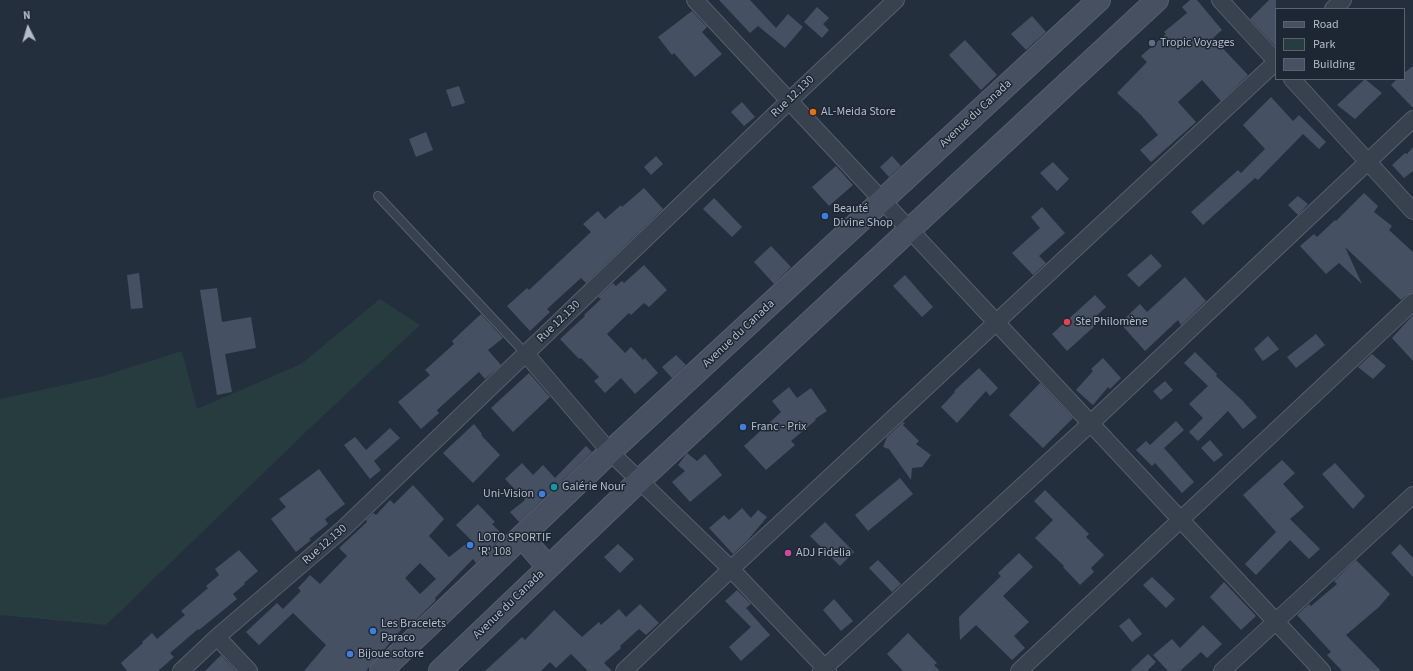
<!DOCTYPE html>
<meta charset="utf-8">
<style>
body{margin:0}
#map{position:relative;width:1413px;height:671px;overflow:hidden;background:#242f3e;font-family:"Source Sans 3",sans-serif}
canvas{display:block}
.legend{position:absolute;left:1275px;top:8px;width:130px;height:72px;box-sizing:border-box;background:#1d2633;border:1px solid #59626f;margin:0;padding:5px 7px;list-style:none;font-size:12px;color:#b4bcc9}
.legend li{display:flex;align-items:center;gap:8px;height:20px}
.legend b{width:20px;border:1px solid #59626f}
.north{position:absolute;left:8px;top:8px;width:40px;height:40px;-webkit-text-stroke:3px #1d2633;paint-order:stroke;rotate:355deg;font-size:11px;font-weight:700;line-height:16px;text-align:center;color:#b4bcc9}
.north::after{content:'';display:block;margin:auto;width:14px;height:18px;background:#b4bcc9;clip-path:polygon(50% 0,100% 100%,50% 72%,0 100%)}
</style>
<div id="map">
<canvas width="1413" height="671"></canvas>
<ul class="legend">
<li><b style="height:5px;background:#465061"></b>Road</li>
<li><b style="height:11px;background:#263c3f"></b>Park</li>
<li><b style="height:11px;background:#455162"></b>Building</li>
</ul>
<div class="north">N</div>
</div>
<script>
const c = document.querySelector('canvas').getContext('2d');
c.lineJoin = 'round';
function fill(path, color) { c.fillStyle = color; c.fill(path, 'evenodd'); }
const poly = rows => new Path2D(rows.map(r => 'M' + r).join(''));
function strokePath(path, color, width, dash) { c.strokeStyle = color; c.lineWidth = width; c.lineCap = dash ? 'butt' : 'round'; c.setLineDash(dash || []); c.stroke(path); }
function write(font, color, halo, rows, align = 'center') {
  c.font = font + ' "Source Sans 3",sans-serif'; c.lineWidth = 3; c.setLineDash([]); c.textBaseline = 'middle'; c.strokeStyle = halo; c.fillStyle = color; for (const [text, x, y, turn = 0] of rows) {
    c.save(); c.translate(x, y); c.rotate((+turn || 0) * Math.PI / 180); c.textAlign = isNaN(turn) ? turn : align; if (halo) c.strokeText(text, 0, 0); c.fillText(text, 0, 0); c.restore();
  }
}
fill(poly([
 [380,299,420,325,310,428,106,625,0,615,0,399,100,377,182,351,197,409,301,364]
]), '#263c3f');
fill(poly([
 [719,0,750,0,776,28,788,14,803,27,785,48,758,26,750,33],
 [1190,0,1197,0,1222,30,1213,38,1248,75,1221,101,1202,80,1178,102,1196,122,1151,162,1140,150,1158,135,1141,115,1117,93,1147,62,1141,56,1166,34,1164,32,1187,13,1182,7],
 [1269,0,1276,0,1276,47,1250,19],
 [817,7,829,18,823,24,829,30,822,38,804,22],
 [692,11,707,27,702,32,722,54,695,77,674,53,672,55,658,37],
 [1032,16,1046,32,1026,50,1011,34],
 [965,40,997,75,981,90,949,55],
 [1413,66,1413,108,1391,85,1397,79,1404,79,1404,73],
 [1365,79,1382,93,1355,119,1337,105],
 [459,86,465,103,452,107,446,90],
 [1271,97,1293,121,1299,115,1326,142,1319,149,1303,134,1258,180,1255,178,1203,225,1191,212,1238,170,1241,173,1265,149,1243,125],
 [742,102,755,117,744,126,731,112],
 [426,132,433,150,416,157,409,139],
 [1413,147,1413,171,1404,178,1392,165,1405,153,1407,154],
 [656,156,663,164,651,175,644,167],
 [892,156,901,166,889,177,880,167],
 [1053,162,1069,179,1057,191,1040,173],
 [836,166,853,185,829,206,812,187],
 [644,188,663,209,586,283,581,278,547,309,550,312,530,331,507,306,527,288,529,290,591,232,583,224,598,211,605,219,621,205,622,207],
 [1364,193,1378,206,1374,212,1392,226,1389,230,1413,252,1413,293,1407,295,1401,300,1345,247,1362,284,1339,263,1326,274,1300,246,1314,234,1317,237,1335,220,1336,221],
 [1298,196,1308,204,1298,215,1288,205],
 [714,198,742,227,732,237,703,209],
 [1042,207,1065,233,1039,256,1046,263,1033,275,1012,253,1040,228,1031,217],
 [771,246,791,267,774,284,754,262],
 [1151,254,1162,266,1139,287,1127,275],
 [644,265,667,290,649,307,644,303,631,315,629,313,607,334,625,353,631,347,643,360,645,358,658,373,635,394,621,378,605,393,594,381,599,377,581,358,579,359,560,339,585,316,584,315,601,299,598,297,613,283,616,286,622,281,624,283],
 [139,273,143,308,131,309,127,275],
 [905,275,933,307,922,317,893,286],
 [1185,277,1206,301,1181,325,1178,320,1145,351,1120,323,1140,304,1147,312],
 [217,288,222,322,251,317,256,348,225,354,232,392,217,395,200,290],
 [1095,295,1106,307,1093,319,1098,323,1067,351,1052,334],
 [481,314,503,338,488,350,501,365,485,379,479,372,437,410,439,413,421,429,398,402,430,375,425,370,454,344,452,341],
 [1413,315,1413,361,1392,338],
 [1316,334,1325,345,1296,368,1287,357],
 [1268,336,1279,349,1263,361,1254,349],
 [1195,352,1217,374,1216,376,1242,400,1257,417,1243,429,1228,411,1198,441,1189,432,1203,418,1189,404,1208,386,1184,363],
 [1372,354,1386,366,1373,379,1358,367],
 [676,355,686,365,672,378,662,367],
 [1103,358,1121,378,1110,389,1108,387,1093,405,1076,390,1093,371,1091,369],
 [979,368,998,388,990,396,986,391,957,423,941,407,955,392,954,391],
 [529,373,550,397,513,432,491,408],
 [1165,381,1173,390,1161,400,1153,391],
 [1040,383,1073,418,1043,448,1009,415],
 [789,387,797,398,811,388,827,411,815,419,816,420,791,441,795,445,766,470,744,446,781,412,772,401],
 [1176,421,1184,430,1164,448,1194,482,1182,493,1155,463,1152,466,1136,450,1146,441,1150,445],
 [903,422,905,423,903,425,919,441,916,444,931,455,922,467,912,468,911,480,889,449,883,447,887,437],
 [474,424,482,434,481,435,500,455,473,483,443,453],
 [390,428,400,438,374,461,381,470,370,479,344,445,355,437,366,450],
 [1210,440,1223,455,1214,462,1201,448],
 [586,446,592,452,519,522,510,512,525,500,505,479,522,463,533,475,543,465,555,478],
 [687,453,697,461,705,454,722,475,690,502,672,482,685,471,678,465],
 [1282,460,1295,473,1283,484,1304,507,1290,519,1320,549,1309,559,1290,540,1256,575,1245,564,1276,532,1243,495],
 [1335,463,1365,496,1353,509,1322,474],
 [319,469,345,504,325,519,328,524,309,539,311,540,296,552,271,519,286,507,279,499],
 [900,478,913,494,868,531,855,515],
 [413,485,444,519,429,536,449,557,471,540,456,525,478,504,495,522,492,524,504,536,476,563,473,559,435,598,436,600,408,628,405,625,366,671,304,671,326,645,293,613,259,645,246,632,277,603,283,609,301,591,298,588,310,575,320,584,347,556,339,548,367,522,366,520,373,513,376,515,390,500,394,504],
 [420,563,436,579,420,594,405,578],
 [1045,490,1089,534,1086,537,1104,555,1091,568,1094,572,1080,585,1063,567,1064,566,1035,538,1053,520,1034,501],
 [742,508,751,518,758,510,767,517,747,541,733,554,709,528,724,515,729,520],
 [825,522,854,552,840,566,810,536],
 [618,544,634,559,620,573,604,557],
 [1400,544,1413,558,1413,577,1391,553],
 [239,550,258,571,244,583,245,584,233,594,237,599,199,630,198,629,170,653,174,657,158,671,127,671,121,663,143,643,142,642,152,633,157,639,185,615,181,611,208,588,206,586,219,575,215,569],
 [1019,553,1033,567,1003,596,1029,622,1014,636,1025,648,1012,660,976,625,960,640,959,617,1001,576,998,573],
 [878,560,901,584,892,592,869,568],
 [1356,560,1390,594,1379,607,1346,635,1381,671,1342,671,1327,655,1331,652,1297,615,1309,604,1311,606,1337,584,1334,581],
 [1152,577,1175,599,1166,608,1143,585],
 [1224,582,1256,616,1241,630,1210,597],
 [737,590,751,604,746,608,770,635,741,661,729,647,751,627,725,601],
 [834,599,853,621,841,631,823,610],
 [640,604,659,623,646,635,639,629,620,646,621,648,604,663,612,671,588,671,571,654,556,668,550,662,541,671,485,671,522,637,525,640,554,610,582,637,599,622,601,625,619,609,626,617],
 [1129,618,1142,634,1132,642,1119,626],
 [1203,625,1222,644,1207,658,1201,652,1180,671,1168,671,1153,655,1172,639,1180,648],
 [908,633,937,663,934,665,940,671,903,671,887,654],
 [1148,654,1156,662,1147,671,1130,671],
 [221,655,236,671,205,671]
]), '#455162');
const lane = poly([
 [378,196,526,354]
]);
const street = poly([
 [695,0,1322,671],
 [1220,0,1276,61],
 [1333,9,1343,0],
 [1292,79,1413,211],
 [526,354,610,452,731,569,828,671],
 [217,637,249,671],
 [181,671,217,637,344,528,789,101,896,0],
 [624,671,731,569,1276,62],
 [821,671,1091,423,1413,119],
 [1019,671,1413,302],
 [1222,671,1413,495]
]);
const secondary = poly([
 [522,537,548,567],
 [381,671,610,452,1099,0],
 [440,671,640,480,1157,0]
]);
strokePath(lane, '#565f6c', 10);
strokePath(street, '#565f6c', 18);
strokePath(secondary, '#565f6c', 24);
strokePath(lane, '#38414e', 8);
strokePath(street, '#38414e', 16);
strokePath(secondary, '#465061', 22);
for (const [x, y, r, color] of [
 [1152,43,4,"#5c6f8a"],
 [813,112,4,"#e8710a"],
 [825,216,4,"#3f7fe0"],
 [1067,322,4,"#e0444e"],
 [743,427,4,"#3f7fe0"],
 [554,487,4,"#0f9aa8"],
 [542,494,4,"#3f7fe0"],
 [470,545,4,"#3f7fe0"],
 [788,553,4,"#d1479c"],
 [373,631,4,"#3f7fe0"],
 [350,654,4,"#3f7fe0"]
]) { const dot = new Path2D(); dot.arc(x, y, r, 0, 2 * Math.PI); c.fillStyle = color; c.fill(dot); strokePath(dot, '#1d2633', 1.5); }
write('12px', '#b4bcc9', '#1d2633', [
 ["Tropic Voyages",1160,43],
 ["AL-Meida Store",821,112],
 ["Beauté",833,209],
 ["Divine Shop",833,223],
 ["Ste Philomène",1075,322],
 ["Franc - Prix",751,427],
 ["Galérie Nour",562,487],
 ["Uni-Vision",534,494,"right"],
 ["LOTO SPORTIF",478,538],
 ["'R' 108",478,552],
 ["ADJ Fidelia",796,553],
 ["Les Bracelets",381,624],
 ["Paraco",381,638],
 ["Bijoue sotore",358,654]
], 'left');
write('12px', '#b4bcc9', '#1d2633', [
 ["Rue 12.130",793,97,-44],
 ["Avenue du Canada",976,114,-43],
 ["Rue 12.130",559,322,-44],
 ["Avenue du Canada",739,334,-43],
 ["Rue 12.130",325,545,-41],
 ["Avenue du Canada",509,605,-44]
]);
</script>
